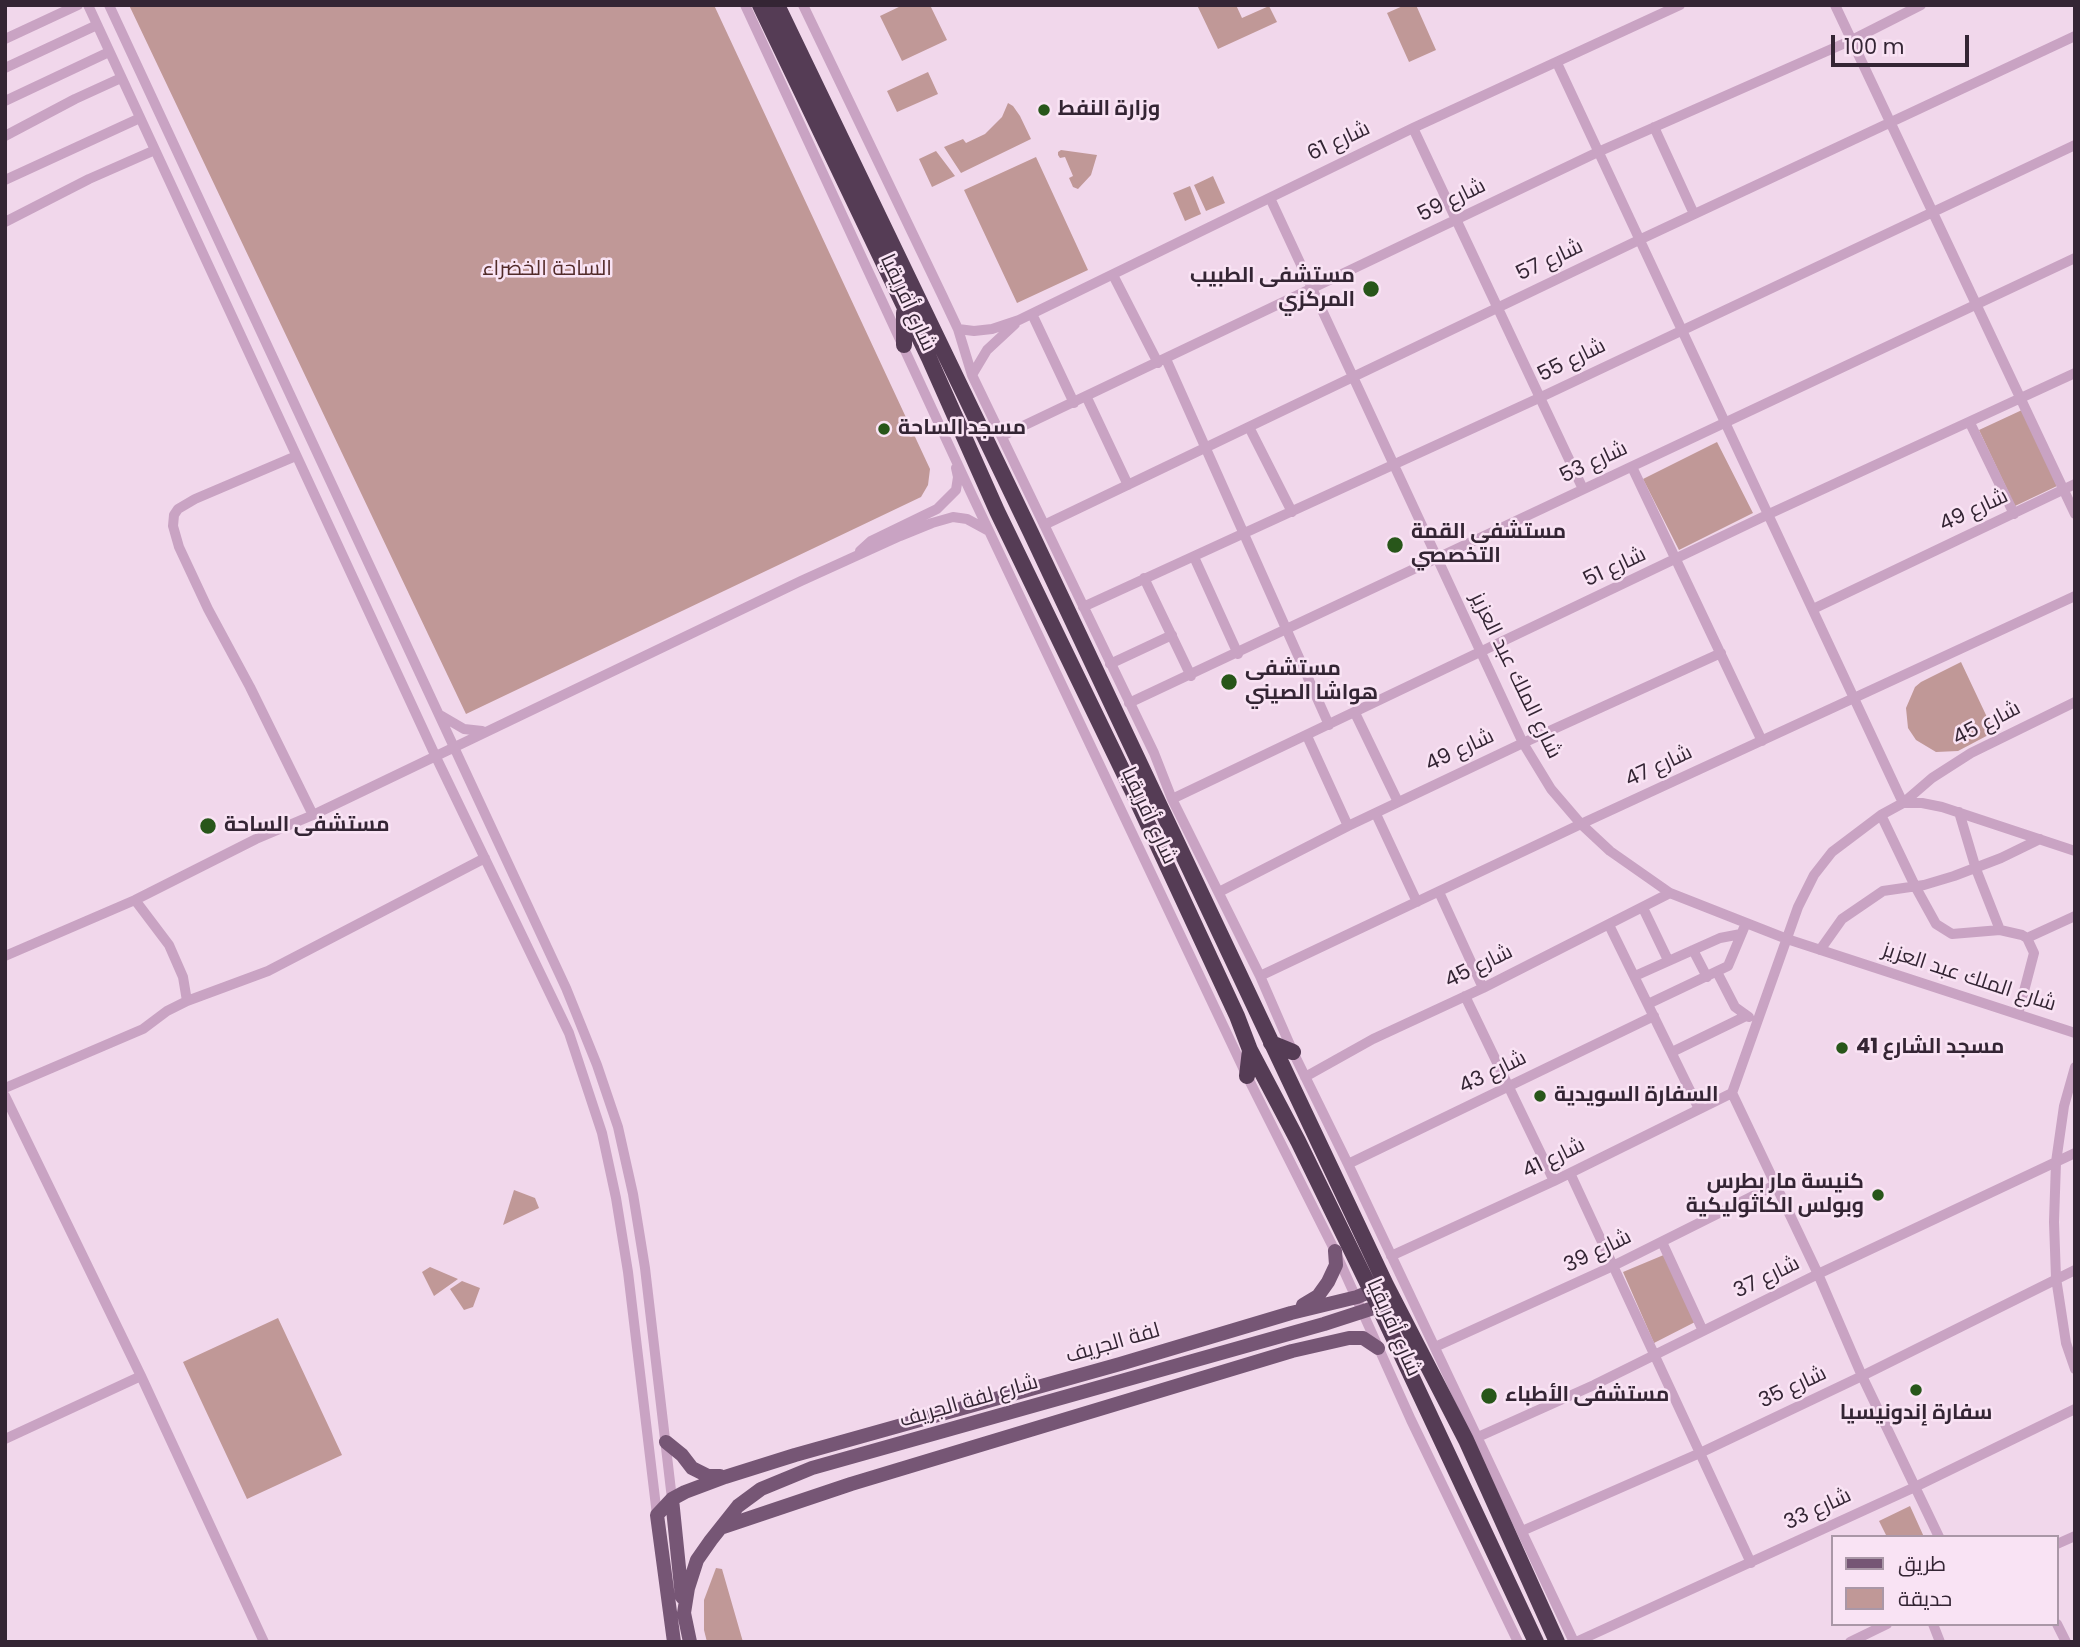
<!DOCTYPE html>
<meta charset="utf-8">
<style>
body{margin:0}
#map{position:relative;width:2080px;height:1647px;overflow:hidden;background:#f1d7eb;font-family:Poppins,Cairo,sans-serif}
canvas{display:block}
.frame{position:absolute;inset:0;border:7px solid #342534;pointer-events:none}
.legend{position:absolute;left:1831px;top:1535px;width:228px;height:91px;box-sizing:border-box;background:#f9e3f4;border:2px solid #aa97a7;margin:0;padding:9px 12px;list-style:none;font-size:21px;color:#342534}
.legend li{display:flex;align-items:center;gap:14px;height:35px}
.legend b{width:35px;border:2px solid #aa97a7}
.scale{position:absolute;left:1831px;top:35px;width:138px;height:32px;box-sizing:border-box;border:4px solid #342534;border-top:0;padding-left:9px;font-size:21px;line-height:24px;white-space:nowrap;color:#342534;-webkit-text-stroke:5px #f9e3f4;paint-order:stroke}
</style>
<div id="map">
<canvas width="2080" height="1647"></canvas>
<div class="frame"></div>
<ul class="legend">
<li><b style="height:9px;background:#765675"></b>طريق</li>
<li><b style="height:19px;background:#c09897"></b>حديقة</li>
</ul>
<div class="scale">100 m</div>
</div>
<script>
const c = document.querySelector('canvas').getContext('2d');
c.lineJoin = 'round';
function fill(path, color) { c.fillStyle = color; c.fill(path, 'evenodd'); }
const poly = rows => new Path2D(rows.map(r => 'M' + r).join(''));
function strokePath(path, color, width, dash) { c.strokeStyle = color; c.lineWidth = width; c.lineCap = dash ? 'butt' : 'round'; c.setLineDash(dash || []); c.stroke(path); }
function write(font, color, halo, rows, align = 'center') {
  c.font = font + ' Poppins,Cairo,sans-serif'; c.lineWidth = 5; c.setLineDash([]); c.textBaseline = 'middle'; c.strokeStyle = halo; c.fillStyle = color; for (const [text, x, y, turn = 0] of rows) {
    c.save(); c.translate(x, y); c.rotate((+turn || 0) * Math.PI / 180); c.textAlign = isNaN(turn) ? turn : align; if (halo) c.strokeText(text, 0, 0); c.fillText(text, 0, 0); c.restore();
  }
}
fill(poly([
 [129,5,714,5,930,469,928,485,921,497,466,714],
 [903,5,930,5,947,40,902,61,880,16],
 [1197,5,1236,5,1242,18,1269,6,1277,22,1218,49],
 [1405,5,1416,5,1436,50,1409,62,1387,13],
 [928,72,938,94,897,112,887,91],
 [1008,103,1013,106,1020,116,1031,139,961,173,944,147,963,139,966,143,985,134,1002,117],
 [1061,150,1097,155,1091,175,1078,189,1073,187,1069,178,1073,176,1065,157,1060,158,1058,155,1058,152],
 [936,151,955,176,932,187,919,159],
 [1036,157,1088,270,1017,303,964,190],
 [1213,176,1225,203,1206,211,1194,185],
 [1190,186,1201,214,1185,221,1173,193],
 [2022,410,2057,486,2015,506,1979,430],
 [1717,442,1753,513,1679,550,1643,479],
 [1961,662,1994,732,1958,751,1936,752,1916,740,1908,728,1906,708,1915,687,1921,682],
 [514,1190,535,1198,539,1208,503,1225],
 [1666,1254,1697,1321,1654,1343,1623,1272],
 [430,1267,458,1279,434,1296,422,1272],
 [462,1281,480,1288,473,1307,464,1310,450,1289],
 [278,1318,342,1455,247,1499,183,1362],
 [1910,1506,1924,1537,1887,1537,1879,1521],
 [716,1568,722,1569,743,1642,707,1642,704,1630,704,1600]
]), '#c09897');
strokePath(poly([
 [88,5,435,755,569,1033,602,1133,616,1198,628,1272,657,1515],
 [109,5,566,988,597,1065,618,1127,633,1194,645,1268,672,1499],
 [745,5,971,493,1247,1076,1335,1251,1411,1420,1518,1642],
 [803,5,942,295,958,329,972,375,1154,753,1172,799,1260,976,1293,1052,1348,1164,1574,1642],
 [1835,5,2075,514],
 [5,39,78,5],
 [1557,63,1903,803,1922,803,1942,807,2075,851],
 [5,68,97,25],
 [5,101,109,52],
 [1654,127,1694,214],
 [1413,128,1583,489],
 [5,136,75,99,121,78],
 [5,180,140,118],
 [1270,198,1523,743,1551,789,1581,824,1610,851,1670,893,1787,939,2075,1033],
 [5,222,89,179,155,150],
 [1113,275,1158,363],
 [1032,314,1074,403],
 [958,329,974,331,992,329,1019,320,1413,128,1680,5],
 [1166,359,1329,725],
 [972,375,987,350,1015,324],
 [1087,398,1128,485],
 [1970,423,2014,514],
 [1249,427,1292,512],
 [1002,436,1598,152,1852,40,1921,5],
 [296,456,195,499,178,509,174,515,173,526,179,547,208,609,250,687,313,815],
 [1632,467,1762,741],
 [1044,525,1639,240,2075,36],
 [860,551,871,541,937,509,956,490,958,477,956,468],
 [1194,557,1238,654],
 [1144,578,1191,676],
 [1083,607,1539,398,2075,145],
 [1813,609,2075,484],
 [1110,664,1172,635],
 [1129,703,2075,258],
 [1355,713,1398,802],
 [440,715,464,729,482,731],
 [1307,736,1348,826],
 [1172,799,1769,514,2075,373],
 [1959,812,1976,869,2000,930],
 [1376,814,1417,902],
 [1881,815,1915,886,1936,924,1952,934,2000,930,2022,935,2027,938,2034,953,2018,1014],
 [1219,892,1348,826,1523,743,1721,653],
 [1439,892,1483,988],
 [135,900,169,945,183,977,187,1001],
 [1643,908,1668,960],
 [1609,925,1699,1109],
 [2027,938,2075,916],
 [1693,950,1707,977],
 [1820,950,1842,919,1883,891,1924,885,1954,876,2001,858,2040,839],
 [5,956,135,900,256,839,313,815,801,581,900,536,932,523,953,517,967,519,989,531],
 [1717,972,1735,1007,1749,1017],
 [1260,976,1581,824,2075,596],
 [1635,976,1720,938,1741,934],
 [1465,996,1554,1181],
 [1648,1004,1728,966,1746,923],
 [1672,1052,1746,1016],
 [2075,1067,2064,1106,2056,1162,2054,1222,2056,1278,2066,1343,2075,1369],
 [1305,1077,1373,1039,1483,988,1670,893],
 [5,1088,143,1029,167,1011,187,1001,268,971,485,858],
 [5,1096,141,1376,264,1642],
 [1348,1164,1654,1016],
 [1570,1173,1751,1563],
 [1662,1242,1703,1331],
 [1391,1256,1554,1181,1732,1093],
 [1435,1347,1613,1266,1775,1185],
 [1478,1437,1594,1385,1818,1274,2075,1153],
 [5,1439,141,1376],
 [1522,1531,1700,1453,1862,1376,2075,1270],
 [1939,1537,1862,1376,1818,1274,1732,1093,1798,907,1814,875,1832,852,1881,815,1903,803,1932,778,1971,753,2075,702],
 [2057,1544,2075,1536],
 [1933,1624,1940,1642],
 [2057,1624,2066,1642],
 [1576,1642,1915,1487,2075,1409],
 [1850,1642,1887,1624]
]), '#c9a3c3', 10);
strokePath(poly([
 [1303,1305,1318,1296,1328,1282,1336,1265,1335,1251],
 [666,1442,682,1455,692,1468,708,1476,720,1476],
 [672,1499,682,1597],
 [723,1527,851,1484,1292,1351,1349,1338,1363,1338,1378,1348],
 [674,1642,657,1515,672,1499,685,1492,725,1477,795,1455,1120,1364,1291,1313,1357,1297,1381,1287],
 [690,1642,684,1613,688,1588,697,1560,711,1540,738,1506,761,1489,812,1468,1324,1324,1395,1301]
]), '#765675', 14);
strokePath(poly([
 [760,5,929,358,997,511,1132,790,1237,1016,1250,1050,1298,1141,1379,1307,1536,1642],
 [777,5,1031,533,1386,1285,1466,1440,1557,1642],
 [904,345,904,313],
 [1271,1043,1293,1052],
 [1247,1076,1250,1050]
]), '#553c55', 16);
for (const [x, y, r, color] of [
 [1044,110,7,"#28561a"],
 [1371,289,9,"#28561a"],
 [884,429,7,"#28561a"],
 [1395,545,9,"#28561a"],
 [1229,682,9,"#28561a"],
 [208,826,9,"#28561a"],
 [1842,1048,7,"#28561a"],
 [1540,1096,7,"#28561a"],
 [1878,1195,7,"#28561a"],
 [1916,1390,7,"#28561a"],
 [1489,1396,9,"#28561a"]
]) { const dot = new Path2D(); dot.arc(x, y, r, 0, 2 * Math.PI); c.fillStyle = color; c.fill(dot); strokePath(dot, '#f9e3f4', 2.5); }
write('bold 21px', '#342534', '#f9e3f4', [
 ["وزارة النفط",1058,110],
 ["مستشفى الطبيب",1355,277,"right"],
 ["المركزي",1355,301,"right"],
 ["مسجد الساحة",898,429],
 ["مستشفى القمة",1411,533],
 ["التخصصي",1411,557],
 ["مستشفى",1245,670],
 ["هواشا الصيني",1245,694],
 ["مستشفى الساحة",224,826],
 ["مسجد الشارع 41",1856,1048],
 ["السفارة السويدية",1554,1096],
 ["كنيسة مار بطرس",1864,1183,"right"],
 ["وبولس الكاثوليكية",1864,1207,"right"],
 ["مستشفی الأطباء",1505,1396],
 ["سفارة إندونيسيا",1916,1414,"center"]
], 'left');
write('21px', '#342534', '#f9e3f4', [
 ["شارع 61",1339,142,-25],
 ["شارع 59",1452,201,-26],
 ["شارع 57",1550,261,-25],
 ["شارع أفريقيا",907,303,65],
 ["شارع 55",1572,361,-26],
 ["شارع 53",1594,463,-25],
 ["شارع 49",1974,511,-25],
 ["شارع 51",1615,568,-25],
 ["شارع الملك عبد العزيز",1515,676,64],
 ["شارع 45",1987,724,-27],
 ["شارع 49",1460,751,-25],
 ["شارع 47",1659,767,-25],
 ["شارع أفريقيا",1148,816,65],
 ["شارع 45",1479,967,-26],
 ["شارع الملك عبد العزيز",1969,978,18],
 ["شارع 43",1493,1073,-26],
 ["شارع 41",1554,1159,-26],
 ["شارع 39",1598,1252,-26],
 ["شارع 37",1767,1278,-26],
 ["شارع أفريقيا",1393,1328,66],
 ["لفة الجريف",1113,1344,-16],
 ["شارع 35",1793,1388,-25],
 ["شارع لفة الجريف",969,1402,-16],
 ["شارع 33",1818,1510,-25]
]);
write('21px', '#522b29', '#f9e3f4', [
 ["الساحة الخضراء",547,270]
]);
</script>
